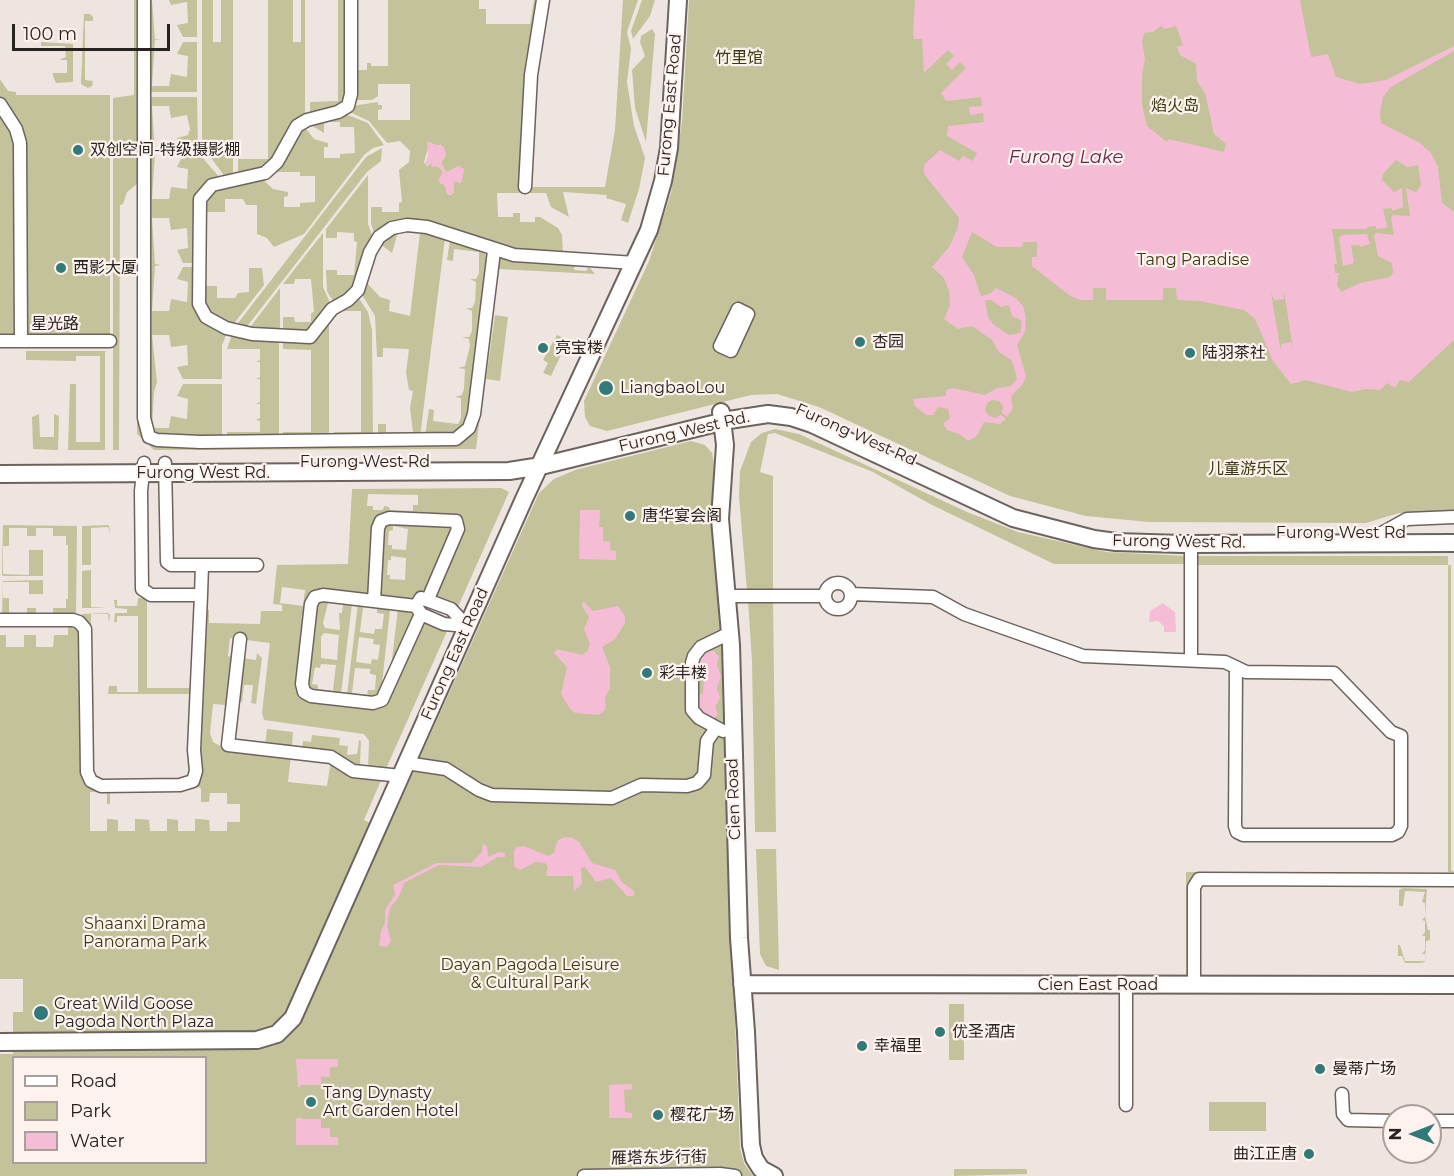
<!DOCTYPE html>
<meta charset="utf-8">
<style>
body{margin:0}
#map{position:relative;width:1454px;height:1176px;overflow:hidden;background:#efe5e0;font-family:Montserrat,sans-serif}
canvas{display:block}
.legend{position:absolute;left:12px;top:1056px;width:195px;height:108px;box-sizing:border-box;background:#fdf2ed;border:2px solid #a79f9b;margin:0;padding:8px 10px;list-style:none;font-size:18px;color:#262321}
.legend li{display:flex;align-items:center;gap:12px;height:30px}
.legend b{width:30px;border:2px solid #a79f9b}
.north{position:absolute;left:1382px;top:1104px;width:60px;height:60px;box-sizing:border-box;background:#fdf2ed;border:2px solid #a79f9b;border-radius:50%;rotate:270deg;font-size:16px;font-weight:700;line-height:24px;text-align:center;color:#262321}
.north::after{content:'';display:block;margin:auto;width:21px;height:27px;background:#317a79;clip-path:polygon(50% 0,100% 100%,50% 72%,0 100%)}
.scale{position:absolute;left:12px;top:24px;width:158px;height:27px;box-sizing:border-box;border:3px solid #262321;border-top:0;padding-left:8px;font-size:18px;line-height:21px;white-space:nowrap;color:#262321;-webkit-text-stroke:4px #fdf2ed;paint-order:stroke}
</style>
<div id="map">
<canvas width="1454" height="1176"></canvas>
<ul class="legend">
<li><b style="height:8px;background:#fff"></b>Road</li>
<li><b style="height:16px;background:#c3c29a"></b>Park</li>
<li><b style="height:16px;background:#f4bdd5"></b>Water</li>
</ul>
<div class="north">N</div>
<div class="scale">100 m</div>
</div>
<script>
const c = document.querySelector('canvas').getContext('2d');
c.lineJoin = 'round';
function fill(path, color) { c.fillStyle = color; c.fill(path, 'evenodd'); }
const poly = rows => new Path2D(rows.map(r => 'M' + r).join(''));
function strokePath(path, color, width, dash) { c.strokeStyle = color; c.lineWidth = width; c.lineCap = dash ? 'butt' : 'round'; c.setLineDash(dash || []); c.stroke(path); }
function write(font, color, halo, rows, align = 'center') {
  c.font = font + ' Montserrat,"Noto Sans SC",sans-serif'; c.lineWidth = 4.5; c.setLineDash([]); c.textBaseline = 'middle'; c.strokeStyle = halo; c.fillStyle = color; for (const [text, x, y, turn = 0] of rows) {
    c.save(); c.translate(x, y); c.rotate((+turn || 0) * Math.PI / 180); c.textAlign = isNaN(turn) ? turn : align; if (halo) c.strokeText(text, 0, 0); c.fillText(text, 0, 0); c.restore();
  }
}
fill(poly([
 [134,0,140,0,138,183,127,192,123,204,120,205,119,450,113,450,113,98,134,95],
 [148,0,152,0,155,39,161,39,155,40,152,86,169,86,171,74,187,77,188,56,177,54,183,42,197,42,197,92,148,92],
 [169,0,197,0,197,37,183,37,177,25,188,23,187,2,171,5],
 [202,0,213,0,213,42,221,42,221,0,233,0,233,177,226,178,202,146],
 [268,0,293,0,293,42,301,42,301,0,305,0,305,116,267,167,238,176,238,159,268,159],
 [338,0,347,0,347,91,344,104,310,115,310,102,338,101],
 [388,0,479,0,479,9,486,9,486,24,530,24,534,0,539,0,525,85,520,187,605,187,615,130,623,0,638,0,627,32,631,49,627,82,634,126,645,158,639,189,628,223,621,220,626,204,606,198,607,195,563,192,569,217,551,207,546,193,497,193,498,217,513,217,513,213,520,213,520,222,535,222,535,217,540,217,558,228,562,235,563,255,525,253,429,224,375,235,371,224,371,207,382,207,382,212,399,212,399,203,402,202,399,170,409,162,410,151,400,141,387,143,369,121,348,111,352,106,378,102,378,105,382,105,382,109,378,110,378,120,410,120,410,84,378,84,378,96,372,100,354,100,355,70,367,70,367,63,371,63,371,66,388,66],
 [430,142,435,146,441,145,445,157,441,163,446,172,454,170,458,166,461,183,454,181,451,195,447,194,445,185,440,183,443,171,437,166,432,166,432,162,427,166,424,162],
 [642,0,655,0,650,16,633,39,631,31],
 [689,0,1454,0,1454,513,1399,513,1366,523,1149,522,1086,516,1010,496,819,407,777,394,751,395,607,431,590,426,585,417,584,401,649,261,671,193,682,122],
 [84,14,90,14,93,17,93,21,85,21,85,80,93,81,92,86,88,88,81,84],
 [652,29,655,34,646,142,635,108,632,70,645,56,640,42,641,36],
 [41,42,73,44,73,82,56,83,53,76,53,73,67,73,67,60,59,60,66,57,65,46,41,46],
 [0,79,8,91,16,92,16,95,110,95,110,341,0,341],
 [148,97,197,97,198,150,183,150,177,138,188,135,190,129,187,115,171,118,169,106,152,106,155,152,161,152,155,153,152,199,169,199,171,187,187,189,188,169,177,167,183,155,200,155,221,179,208,183,194,263,183,263,177,250,188,248,187,228,171,230,169,218,152,218,155,264,161,265,155,266,152,311,169,311,171,299,187,302,188,282,177,279,183,267,194,267,194,299,227,333,222,345,222,379,183,379,177,367,188,365,187,345,171,347,169,335,152,335,157,382,154,392,152,428,169,428,171,416,187,419,188,399,177,396,183,384,222,384,222,438,158,436,150,432],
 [345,114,368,123,384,145,373,148,364,155,304,234,274,247,267,238,257,234,257,205,246,205,243,199,225,199,225,212,202,212,209,192,262,179,273,189,288,192,288,196,284,197,284,207,300,207,300,203,315,202,315,176,300,176,300,172,273,172,304,126,314,139,328,143,328,147,324,147,324,158,340,158,340,154,355,153,354,127,340,127,340,122,324,122,324,133,309,124],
 [382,148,381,161,367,172,245,329,235,327,366,157],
 [368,175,368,224,373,238,353,290,334,303,327,291,326,270,337,270,337,275,354,275,357,242,354,241,354,233,337,232,337,238,326,238,326,229],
 [137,196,139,196,140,421,143,436,463,440,498,258,575,263,574,270,586,271,589,267,595,274,498,269,476,449,154,450,137,434],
 [406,229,417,229,445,238,420,437,378,437,378,424,386,424,386,432,413,432,410,408,413,391,409,390,406,373,409,349,383,348,383,357,377,357,375,316,361,293,366,282,380,297,390,300,389,311,410,316,420,233,398,232,392,253,379,243,387,235],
 [323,233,323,287,331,305,309,333,283,334,283,317,294,317,295,322,311,322,311,313,314,312,311,279,295,279,294,284,283,284],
 [450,240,489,256,469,415,460,432,425,437,429,409,434,410,433,421,458,424,461,418,461,398,455,397,462,395,464,389,465,369,458,368,465,366,470,346,469,339,462,337,469,337,472,331,472,311,466,308,472,308,475,302,476,282,470,279,476,279,479,273,479,252,454,249,453,261,447,260],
 [249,268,262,268,264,285,232,326,220,322,203,307,202,286,217,286,217,298,235,298,238,293,249,292],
 [280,288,280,334,248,330],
 [358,297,368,312,372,330,373,438,334,438,334,432,361,432,361,311,340,311],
 [495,315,508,317,500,381,486,379],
 [329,319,329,438,283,438,283,432,311,432,311,350,283,349,283,342,300,342],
 [232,334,279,342,279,438,227,438,227,432,260,432,260,421,256,420,260,418,260,404,256,404,260,402,260,379,256,379,260,377,260,362,256,362,260,360,260,349,227,349],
 [557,335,568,340,551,376,543,373,548,363,543,360],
 [26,351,105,351,105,450,68,450,70,384,76,384,76,442,100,442,100,356,76,356,76,361,26,360],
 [39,414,40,437,54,437,54,414,59,416,58,450,33,449,32,417],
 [775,429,799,434,967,512,1018,532,1106,552,1187,556,1187,564,1054,564,930,504,873,472,775,433,768,434,760,472,773,476,773,591,747,591,739,496,740,471,751,442,762,433],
 [691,441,705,445,712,453,714,464,712,502,724,649,725,767,740,1148,744,1163,753,1176,0,1176,0,1054,13,1054,13,1012,23,1012,23,979,0,979,0,635,6,635,6,647,24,647,24,635,36,635,36,647,53,647,54,635,68,635,68,626,79,624,84,773,110,791,110,804,107,804,107,791,90,792,90,831,107,831,107,819,110,819,118,820,118,831,135,831,135,819,139,819,149,820,150,831,167,831,167,819,170,819,178,820,178,831,195,831,195,819,199,819,209,820,210,831,227,831,227,822,240,822,240,804,227,804,227,793,210,793,209,802,201,802,201,789,196,784,203,610,209,610,209,623,260,624,261,611,282,611,282,605,273,604,277,565,348,564,352,489,501,488,509,492,457,609,434,598,462,527,387,515,371,595,317,593,299,688,376,706,422,620,448,629,385,771,368,768,369,741,364,734,264,720,262,713,270,643,230,638,228,656,235,658,224,726,225,705,213,704,210,733,213,742,222,747,291,756,288,782,327,786,331,760,382,778,364,820,387,831,539,493,554,479,575,470],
 [368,494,418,495,418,505,413,505,413,511,390,510,389,507,384,506,383,510,373,510,373,506,367,506],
 [282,587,305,590,303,606,280,603],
 [14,1058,206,1058,206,1162,14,1162],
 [383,523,455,524,427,592,412,601,379,599],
 [393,526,408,529,406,550,392,549,392,545,388,545,389,531,393,530],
 [391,556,406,558,405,580,390,579,390,575,387,575,388,560,391,560],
 [3,525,77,526,76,618,2,616,3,581,43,580,43,594,29,594,29,582,3,582,3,598,9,598,9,617,27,617,27,608,36,608,36,617,53,617,53,608,66,608,66,599,68,599,68,545,66,545,66,536,53,536,53,528,36,528,36,536,27,536,27,528,9,528,9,546,3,546,3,574,29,575,29,550,43,550,43,576,3,576,2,575],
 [109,525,110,535,108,527,91,528,91,565,82,565,82,526],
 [1195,556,1448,556,1448,565,1451,565,1451,870,1454,872,1448,872,1448,565,1195,565],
 [91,570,91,607,108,608,110,600,108,608,82,608,82,571],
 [138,598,147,598,147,688,195,688,193,694,89,694,82,614,108,613,110,615,109,622,108,614,91,614,91,694,108,694,109,686,117,686,117,692,138,692,138,616,117,616,117,622,114,622,115,613,127,613,127,609,115,608,114,600,117,600,117,606,137,606],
 [317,600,352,604,341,694,307,691],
 [328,603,343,604,342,613,339,613,340,630,325,628,323,623],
 [324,633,339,635,337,660,321,658,321,637],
 [321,664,336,665,333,691,318,689,318,685,312,684,315,667,320,668],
 [748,601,773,601,776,832,755,832,752,661],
 [358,604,390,610,381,693,377,699,347,694],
 [363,607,377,608,377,613,384,614,382,629,375,629,374,634,360,632],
 [359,637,374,639,373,644,380,645,378,660,372,659,371,664,356,662],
 [355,668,370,669,370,674,376,675,375,690,368,690,367,695,352,693],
 [398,608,410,608,415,616,391,668],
 [257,653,262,658,256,704,251,703,253,685,244,685,242,702,236,701,241,658,256,660],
 [267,729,293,732,292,746,298,747,298,750,265,746],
 [312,735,340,738,339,745,348,746,347,755,357,754,359,740,361,741,360,764,358,767,302,750,303,741,311,742],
 [756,849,776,849,779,970,766,966,760,954],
 [1186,872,1381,872,1381,874,1197,875,1189,976,1186,976],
 [1403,888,1427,889,1425,916,1428,930,1430,930,1430,940,1426,941,1425,962,1420,963,1405,963,1402,956,1398,956,1398,945,1400,945,1405,961,1425,961,1425,954,1422,954,1425,950,1425,936,1422,936,1425,932,1425,921,1422,920,1425,917,1425,903,1422,902,1425,892,1405,891,1403,906,1399,906,1399,890],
 [949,1004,964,1004,964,1060,949,1060],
 [1209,1102,1266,1102,1266,1131,1209,1131],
 [954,1169,1027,1169,1027,1174,954,1176]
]), '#c3c29a');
fill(poly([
 [915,0,1300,0,1311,57,1328,54,1336,77,1360,84,1386,80,1454,46,1454,51,1391,87,1383,97,1380,112,1381,123,1420,143,1431,153,1438,167,1442,203,1454,212,1454,340,1409,382,1400,380,1395,388,1387,383,1380,390,1366,389,1352,392,1306,380,1291,384,1273,361,1255,319,1244,310,1199,301,1177,300,1176,288,1163,288,1163,300,1106,300,1106,288,1093,288,1093,300,1080,300,1069,295,1032,266,1032,257,1037,257,1037,242,1023,242,1022,247,997,247,972,232,962,257,974,275,981,296,990,294,996,288,1016,298,1023,306,1026,317,1025,332,1017,345,1026,376,1023,384,1011,396,1013,408,1007,417,1002,413,1003,406,999,401,992,400,987,403,985,410,988,415,995,418,1001,415,1006,419,1000,424,984,422,977,436,968,441,959,434,947,430,943,424,950,418,948,409,938,407,933,415,926,415,914,405,913,399,946,396,946,390,953,388,985,395,997,388,1011,386,1017,379,1012,361,998,351,992,340,972,326,958,329,944,319,950,305,949,290,943,277,932,267,949,247,958,228,959,218,924,174,924,165,940,150,959,161,963,156,973,161,977,153,947,136,948,126,984,122,983,113,970,115,969,107,982,106,981,97,946,101,941,93,966,68,960,62,952,70,946,64,954,56,948,50,924,73,922,39,914,39,913,34],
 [1161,26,1165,29,1176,26,1183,45,1177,47,1180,55,1196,64,1197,81,1205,93,1214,134,1226,144,1224,152,1169,139,1167,142,1147,126,1142,105,1142,74,1145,59,1142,42,1144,33,1153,32],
 [1396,160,1407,167,1418,165,1421,185,1416,192,1406,188,1410,216,1393,215,1391,218,1394,235,1376,233,1374,236,1378,256,1392,263,1393,273,1390,277,1360,283,1341,292,1337,285,1339,273,1335,273,1334,264,1337,264,1332,229,1367,229,1367,227,1376,226,1376,229,1385,228,1387,226,1383,209,1392,208,1392,211,1403,207,1402,188,1394,192,1382,180,1383,174],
 [1284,290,1293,350,1291,342,1281,344,1281,352,1271,293,1274,300,1284,299],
 [985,300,991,300,1001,307,1009,305,1012,316,1022,321,1020,333,1009,335,994,325,988,317],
 [427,142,444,147,446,155,441,163,446,172,459,166,464,169,462,182,454,182,454,194,447,194,445,185,438,181,443,171,437,166,431,167,432,162,428,166,425,164,428,155],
 [1367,234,1370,244,1360,247,1359,245,1351,245,1354,263,1343,266,1339,238,1342,235],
 [580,510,600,510,599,527,603,527,603,541,610,542,610,550,616,551,616,560,579,559],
 [583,601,593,611,618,606,625,616,625,623,615,639,602,647,610,667,610,688,605,698,606,709,599,715,575,713,570,709,561,694,567,667,554,653,557,649,582,655,588,650,590,644,584,629,589,617,582,606],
 [1163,603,1175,612,1176,632,1164,632,1164,626,1158,621,1149,622,1150,611],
 [705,650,714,651,719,657,717,665,721,676,717,688,720,698,715,707,718,714,712,720,697,710,695,695,703,694,704,671,696,671,696,663],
 [564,837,573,838,579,842,592,863,615,870,622,882,634,891,634,896,627,896,611,878,596,882,585,867,581,868,582,884,574,891,573,876,546,876,548,867,545,863,536,862,520,870,514,866,514,850,517,847,524,846,548,856,554,853,557,841],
 [483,843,487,847,488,857,499,852,505,853,505,857,498,857,481,867,439,865,404,883,399,897,390,908,387,926,391,941,387,947,379,946,381,931,385,923,385,910,395,894,393,885,436,863,471,863,482,852],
 [296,1059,338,1059,338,1067,330,1067,330,1077,321,1077,321,1085,301,1085,298,1088],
 [632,1084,632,1089,624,1090,625,1112,632,1113,632,1118,609,1118,609,1085],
 [301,1117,301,1119,321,1119,321,1128,330,1128,330,1137,338,1137,338,1145,296,1145,296,1119]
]), '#f4bdd5');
const street = poly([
 [144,0,144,418,149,437,157,440,200,442,456,439,469,428,474,414,494,251],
 [351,0,351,94,348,106,338,112,307,120,297,126,277,162,265,173,212,185,200,199,199,304,206,317,226,328,252,334,310,337,332,309,348,300,358,290,370,252,379,237,392,228,407,225,427,227,514,255,635,263],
 [0,104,16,129,20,143,21,341],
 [525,187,531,75,543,0],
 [738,309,748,314,731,351,720,346,738,309],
 [0,341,110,341],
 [165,463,167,562,171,565,257,565],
 [1380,534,1407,519,1454,517],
 [1191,544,1191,660],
 '825 596a13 13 0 1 1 26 0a13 13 0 1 1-26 0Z',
 [851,594,933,597,964,614,1083,656,1225,662,1246,672,1334,673,1391,732,1401,736,1401,826,1398,832,1392,835,1243,835,1237,832,1235,826,1236,668],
 [201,595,202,565],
 [727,596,825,596],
 [374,601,378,528,381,521,389,518,456,521,458,529,428,599],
 [416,606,323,595,315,597,311,604,302,684,304,692,311,696,373,703,382,700,421,614,416,606,421,598,451,609,467,626],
 [421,614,444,624,467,626],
 [0,620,73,620,79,622,85,629,87,772,91,781,101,786,180,785,193,781,196,771,194,750,201,595,151,595,142,589,141,491,144,463],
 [240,639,228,745,331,757,353,771,401,776],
 [723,731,699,718,692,710,692,663,694,656,701,647,730,633],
 [406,763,446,769,479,790,492,795,612,798,641,785,687,786,697,783,704,775,707,741,716,728],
 [1194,952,1194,887,1199,879,1454,880],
 [1194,953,1194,985],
 [1126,985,1126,1105],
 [1342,1094,1343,1114,1348,1120,1394,1121],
 [1430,1121,1454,1121],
 [584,1176,720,1174,735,1176]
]);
const secondary = poly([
 [721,412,725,445,720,519,731,645,739,938,746,1032,751,1145,754,1158,761,1169,774,1176],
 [0,474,509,471,541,466,729,420,768,414,791,417,812,424,1013,518,1094,539,1116,542,1182,544,1454,543],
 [742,984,1454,985],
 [0,1042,257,1040,277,1034,293,1018,524,499,649,230,663,181,669,148,678,0]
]);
strokePath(street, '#6c635e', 15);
strokePath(secondary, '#6c635e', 20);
strokePath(street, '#fff', 12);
strokePath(secondary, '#fff', 16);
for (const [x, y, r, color] of [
 [78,150,6,"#317a79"],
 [61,268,6,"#317a79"],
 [860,342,6,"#317a79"],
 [543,348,6,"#317a79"],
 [1190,353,6,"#317a79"],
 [606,388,8,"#317a79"],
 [630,516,6,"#317a79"],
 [647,673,6,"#317a79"],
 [41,1013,8,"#317a79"],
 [940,1032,6,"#317a79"],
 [862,1046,6,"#317a79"],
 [1320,1069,6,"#317a79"],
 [311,1102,6,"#317a79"],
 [658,1115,6,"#317a79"],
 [1309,1154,6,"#317a79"]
]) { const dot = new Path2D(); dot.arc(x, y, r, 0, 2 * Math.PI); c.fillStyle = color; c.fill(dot); strokePath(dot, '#fdf2ed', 2); }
write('16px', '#3b390f', '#fdf2ed', [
 ["竹里馆",739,58],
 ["焰火岛",1175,106],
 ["Tang Paradise",1193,260],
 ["儿童游乐区",1248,469],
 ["Shaanxi Drama",145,924],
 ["Panorama Park",145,942],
 ["Dayan Pagoda Leisure",530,965],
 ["& Cultural Park",530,983]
]);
write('16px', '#262321', '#fdf2ed', [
 ["Furong East Road",670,105,-85],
 ["星光路",55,324],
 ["Furong West Rd.",684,432,-13],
 ["Furong West Rd",856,435,24],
 ["Furong West Rd",365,462],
 ["Furong West Rd.",203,473],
 ["Furong West Rd",1341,533],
 ["Furong West Rd.",1179,542,1],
 ["Furong East Road",455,654,-66],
 ["Cien Road",734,799,-92],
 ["Cien East Road",1098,985],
 ["雁塔东步行街",659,1158,-1]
]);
write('16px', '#262321', '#fdf2ed', [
 ["双创空间-特级摄影棚",90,150],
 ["西影大厦",73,268],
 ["杏园",872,342],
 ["亮宝楼",555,348],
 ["陆羽茶社",1202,353],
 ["LiangbaoLou",620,388],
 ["唐华宴会阁",642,516],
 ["彩丰楼",659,673],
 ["Great Wild Goose",54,1004],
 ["Pagoda North Plaza",54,1022],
 ["优圣酒店",952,1032],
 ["幸福里",874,1046],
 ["曼蒂广场",1332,1069],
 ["Tang Dynasty",323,1093],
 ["Art Garden Hotel",323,1111],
 ["樱花广场",670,1115],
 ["曲江正唐",1297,1154,"right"]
], 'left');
write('italic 18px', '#662749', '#fdf2ed', [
 ["Furong Lake",1066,158]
]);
</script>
